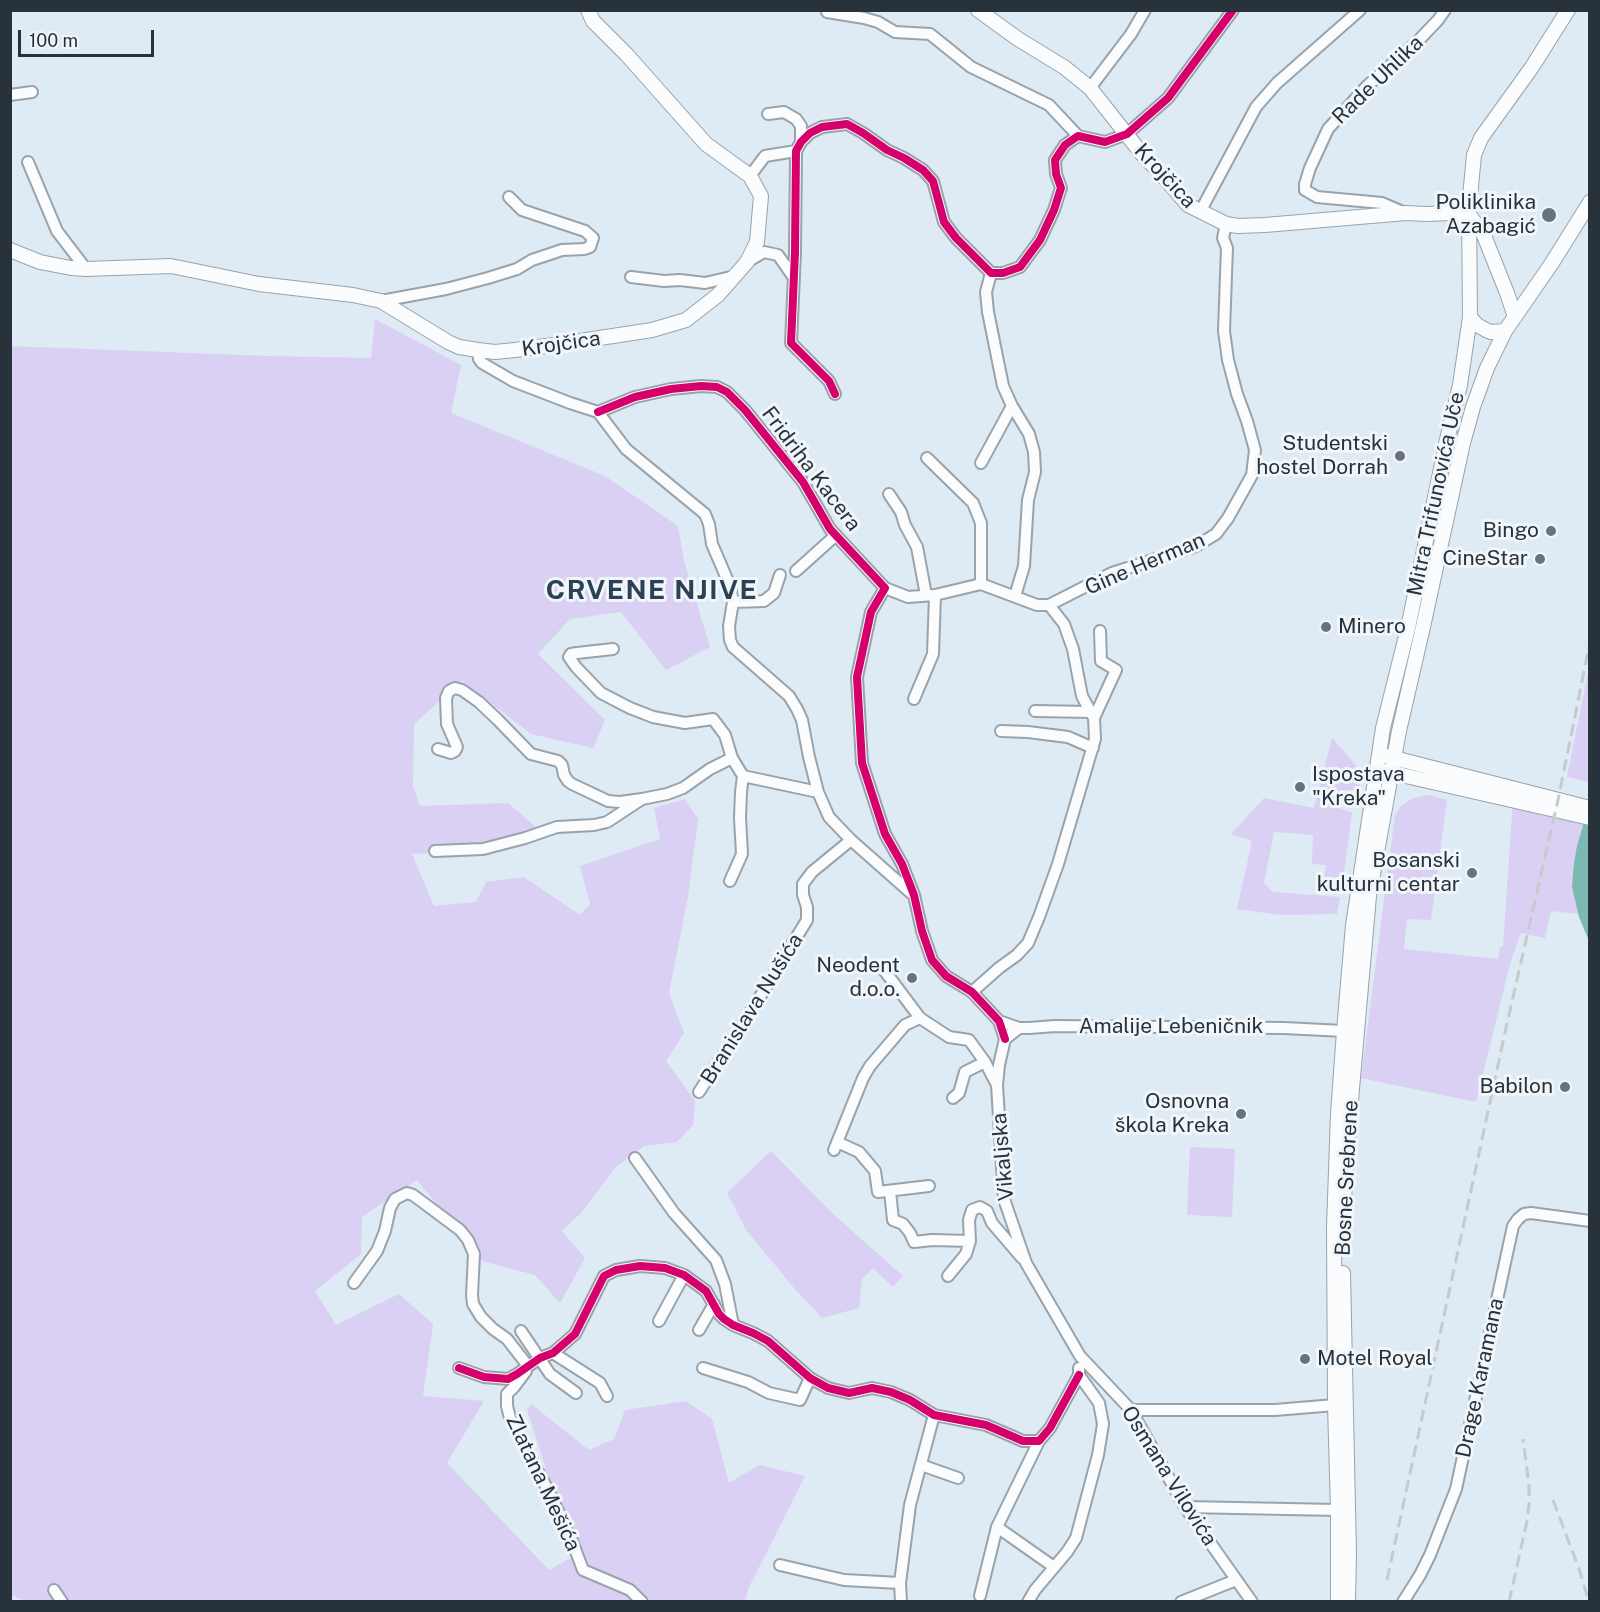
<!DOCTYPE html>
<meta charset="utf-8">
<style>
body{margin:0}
#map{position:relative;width:1600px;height:1612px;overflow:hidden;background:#deeaf4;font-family:"Public Sans",sans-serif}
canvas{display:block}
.frame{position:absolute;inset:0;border:12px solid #28323b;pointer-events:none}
.scale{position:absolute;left:18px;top:30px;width:136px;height:27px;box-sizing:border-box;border:3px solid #28323b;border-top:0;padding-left:8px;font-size:18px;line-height:21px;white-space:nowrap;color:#28323b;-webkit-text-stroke:4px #f0f6fa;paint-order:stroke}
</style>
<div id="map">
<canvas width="1600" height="1612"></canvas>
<div class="frame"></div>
<div class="scale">100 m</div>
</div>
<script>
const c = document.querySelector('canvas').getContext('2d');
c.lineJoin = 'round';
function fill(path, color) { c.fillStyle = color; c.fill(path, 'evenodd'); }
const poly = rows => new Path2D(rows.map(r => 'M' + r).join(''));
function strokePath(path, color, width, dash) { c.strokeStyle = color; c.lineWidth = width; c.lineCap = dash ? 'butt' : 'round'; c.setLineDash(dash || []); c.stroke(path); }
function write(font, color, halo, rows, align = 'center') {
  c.font = font + ' "Public Sans",sans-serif'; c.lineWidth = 6; c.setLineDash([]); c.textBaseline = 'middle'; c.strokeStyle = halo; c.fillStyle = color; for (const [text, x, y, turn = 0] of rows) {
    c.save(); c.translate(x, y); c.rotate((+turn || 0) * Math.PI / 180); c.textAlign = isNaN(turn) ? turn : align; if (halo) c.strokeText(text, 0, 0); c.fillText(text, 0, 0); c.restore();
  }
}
fill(poly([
 [375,319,461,365,451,413,605,476,678,526,684,561,710,647,666,670,621,612,570,619,538,654,605,720,593,748,531,734,462,681,414,724,413,786,420,806,508,803,538,829,477,850,412,854,434,906,476,902,486,882,524,877,580,915,590,904,580,866,660,839,654,808,685,799,698,819,688,896,669,993,684,1033,666,1061,695,1101,693,1125,677,1142,644,1146,616,1167,581,1213,562,1231,585,1258,560,1303,535,1275,482,1261,417,1180,362,1217,361,1254,315,1291,336,1325,399,1294,433,1324,423,1396,484,1401,447,1463,549,1570,574,1556,527,1410,531,1404,589,1450,614,1439,625,1410,686,1401,712,1419,729,1483,759,1465,805,1476,748,1589,745,1601,28,1602,11,1595,10,346,268,356,371,358],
 [1589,668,1589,782,1567,777],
 [1332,738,1360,770,1359,790,1340,790,1337,807,1352,813,1342,887,1323,887,1326,865,1312,864,1313,835,1274,832,1264,883,1273,892,1340,897,1337,914,1280,915,1237,909,1252,841,1231,834,1264,798,1314,808],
 [1429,795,1447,800,1431,920,1407,919,1404,949,1498,959,1500,947,1503,946,1513,800,1589,818,1588,915,1551,911,1545,938,1521,933,1511,960,1476,1102,1361,1078,1395,815,1401,806,1413,798],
 [1190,1147,1235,1149,1232,1217,1187,1215],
 [771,1151,833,1214,903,1276,893,1287,873,1268,862,1279,859,1308,822,1318,794,1288,746,1230,727,1193]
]), '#dad0f3');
fill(poly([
 [1589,806,1589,941,1579,917,1572,887,1574,863,1577,846]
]), '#7bb9b2');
const minor = poly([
 [827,12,864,18,878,22,895,32,930,34,971,67,1049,105,1078,136],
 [1090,88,1131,34,1145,10],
 [10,95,32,92],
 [768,114,784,112,796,119,801,126,801,142],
 [28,162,57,231,86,269],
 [750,176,765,156,796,151],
 [1200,212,1256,107,1277,83,1360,10],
 [1405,213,1382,203,1317,197,1305,190,1305,184,1310,168,1328,129,1367,86,1417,42,1438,20,1445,10],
 [747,262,764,252,778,255,794,278],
 [991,273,986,292,988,312,1003,386,1012,406,1029,434,1034,452,1035,472,1028,500,1024,566,1015,596],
 [631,277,664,281,680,280,705,283,735,276],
 [381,301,446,289,488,278,517,269,532,260,562,250,584,249,590,247,593,238,585,231,522,210,509,197],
 [478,350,479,359,482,363,513,381,570,403,598,412],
 [835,394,829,381,791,343,795,252,796,151,801,142,810,133,822,127,847,124,863,133,887,150,904,158,923,170,933,181,944,222,956,238,991,273,1003,273,1020,267,1040,240,1054,210,1061,188,1056,174,1055,160,1065,145,1078,136,1105,142,1127,134,1168,98,1233,10],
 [598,412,635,397,671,389,701,386,717,387,727,392,745,410,803,482,830,529,885,588,871,612,857,677,862,763,885,834,902,864,914,895,922,931,932,960,946,976,972,992,999,1021,1005,1039],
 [598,412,626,449,705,514,709,524,712,544,730,586,733,602,729,626,730,640,733,647,789,696,797,709,802,720,809,757,818,792,829,817,851,840,911,893],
 [927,458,973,503,981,523,981,584],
 [981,463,1012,406],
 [889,494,901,512,905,525,917,547,926,595],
 [796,571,836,535],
 [885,588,908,597,935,595,981,584,1037,605,1049,605,1112,573,1196,546,1216,534,1228,518,1252,475,1255,450,1247,421,1237,394,1228,360,1224,331,1227,248,1223,238,1226,224],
 [733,602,764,601,774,593,780,575],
 [613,649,577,653,571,654,569,657,576,667,601,693,630,708,653,717,685,723,713,719,725,735,732,758,743,776,818,792],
 [914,699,933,654,935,595],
 [1035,711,1091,712],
 [1094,718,1116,670,1101,661,1100,631],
 [1001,731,1028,732,1068,737,1093,748],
 [438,749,451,753,455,751,457,747,447,724,446,698,449,691,455,688,462,690,479,702,498,720,531,754,558,761,562,765,564,775,568,781,572,784,608,801,620,802,642,799],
 [435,851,483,849,525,838,557,827,594,825,607,822,642,799,667,794,683,788,710,769,732,758],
 [730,881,742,854,740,818,741,792,743,776],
 [884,970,920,1018],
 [972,992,999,968,1017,955,1028,943,1039,917,1058,864,1095,739,1094,718,1082,696,1073,649,1064,624,1049,605],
 [999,1021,1019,1028,1029,1028,1055,1026,1284,1028,1344,1031],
 [1019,1028,1005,1039,999,1065,997,1085,1004,1199,1026,1263,1080,1356,1131,1410,1185,1507,1252,1602],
 [699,1092,747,1018,807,920,807,907,803,895,803,884,812,872,851,840],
 [953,1098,959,1093,965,1072,985,1062],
 [837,1142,859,1152,875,1171,878,1192,929,1186],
 [834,1150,863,1078,870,1066,905,1025,920,1018,949,1037,969,1040,985,1062,997,1085],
 [635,1158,674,1213,716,1260,725,1284,733,1325],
 [890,1191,893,1220,903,1224,910,1233,914,1242,932,1240,970,1241,966,1254,948,1276],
 [970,1241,969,1220,972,1210,980,1207,987,1211,992,1223,1022,1258],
 [354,1283,377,1251,385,1231,390,1208,395,1199,407,1193,413,1195,460,1230,468,1240,474,1254,472,1295,473,1304,481,1317,493,1329,507,1339,528,1366],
 [659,1321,684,1275],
 [699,1330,714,1304],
 [521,1331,550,1374,576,1393],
 [553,1353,600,1383,607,1396],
 [459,1368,484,1377,508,1379,517,1374,540,1358,553,1353,575,1334,604,1276,616,1270,640,1266,665,1268,684,1275,706,1291,719,1314,724,1319,733,1325,753,1333,768,1341,810,1378,828,1388,849,1393,872,1388,891,1392,910,1400,934,1415,986,1425,1023,1441,1039,1441,1050,1428,1079,1375],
 [703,1368,748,1382,769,1393,800,1400,810,1378],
 [526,1371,514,1387,507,1394,507,1406,510,1418,550,1494,572,1541,583,1570,630,1590,642,1602],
 [1131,1410,1275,1410,1335,1405],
 [921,1465,958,1478],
 [1185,1507,1338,1510],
 [997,1527,1054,1567],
 [780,1565,844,1580,900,1583],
 [54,1590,62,1602],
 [980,1596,997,1527,1039,1441],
 [901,1602,900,1583,910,1505,934,1415],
 [1028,1602,1035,1590,1067,1552,1076,1538,1098,1455,1103,1424,1099,1403,1079,1375,1079,1368],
 [1181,1602,1236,1580],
 [1403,1602,1420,1575,1430,1555,1456,1489,1513,1226,1518,1219,1524,1214,1531,1213,1590,1221]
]);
const major = poly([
 [978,10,1018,39,1064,67,1090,88,1142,154,1162,175,1188,205,1226,224,1238,226,1265,225,1406,213,1426,214,1453,213,1470,216],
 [1470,216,1483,233,1507,293,1515,317],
 [10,250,40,262,71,268,86,269,171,266,259,284,353,295,381,301,448,342,459,347,478,350,495,352,515,350,554,345,652,330,686,320,718,295,747,262,757,242,761,196,750,176,706,144,627,55,593,21,588,10],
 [1470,317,1477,325,1486,330,1491,332,1505,331],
 [1386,756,1590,808],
 [1384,771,1590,818],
 [1344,1200,1351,1100,1369,896,1399,731,1423,627,1463,443,1473,407,1487,368,1505,331,1552,263,1590,202],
 [1343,1273,1349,1554,1348,1602],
 [1338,1602,1338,1510,1335,1405,1334,1227,1338,1114,1344,1031,1353,925,1358,893,1383,728,1408,628,1446,444,1460,385,1470,317,1469,207,1474,155,1481,138,1532,67,1568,10]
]);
strokePath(minor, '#99a3ab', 14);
strokePath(major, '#99a3ab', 16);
strokePath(minor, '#fafcfd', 10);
strokePath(major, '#fafcfd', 14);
strokePath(poly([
 [1553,1500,1579,1569,1589,1602],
 [1387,1580,1506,1028,1558,800,1590,642],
 [1509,1602,1527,1521,1529,1504,1529,1485,1523,1439]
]), '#c6cacd', 3, [12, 6]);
strokePath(poly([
 [835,394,829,381,791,343,795,252,796,151,801,142,810,133,822,127,847,124,863,133,887,150,904,158,923,170,933,181,944,222,956,238,991,273,1003,273,1020,267,1040,240,1054,210,1061,188,1056,174,1055,160,1065,145,1078,136,1105,142,1127,134,1168,98,1233,10],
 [598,412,635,397,671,389,701,386,717,387,727,392,745,410,803,482,830,529,885,588,871,612,857,677,862,763,885,834,902,864,914,895,922,931,932,960,946,976,972,992,999,1021,1005,1039],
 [459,1368,484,1377,508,1379,517,1374,540,1358,553,1353,575,1334,604,1276,616,1270,640,1266,665,1268,684,1275,706,1291,719,1314,724,1319,733,1325,753,1333,768,1341,810,1378,828,1388,849,1393,872,1388,891,1392,910,1400,934,1415,986,1425,1023,1441,1039,1441,1050,1428,1079,1375]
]), '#d6006c', 8);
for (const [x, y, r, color] of [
 [1549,215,8,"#68727c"],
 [1400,456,6,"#68727c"],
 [1551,531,6,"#68727c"],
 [1540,559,6,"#68727c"],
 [1326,627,6,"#68727c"],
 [1300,787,6,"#68727c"],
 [1472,873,6,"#68727c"],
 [912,978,6,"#68727c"],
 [1565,1087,6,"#68727c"],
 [1241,1114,6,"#68727c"],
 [1305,1359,6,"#68727c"]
]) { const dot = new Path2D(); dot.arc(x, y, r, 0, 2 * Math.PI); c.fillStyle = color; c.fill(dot); strokePath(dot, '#f0f6fa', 2); }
write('21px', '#28323b', '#f0f6fa', [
 ["Rade Uhlika",1378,80,-44],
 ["Krojčica",1165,176,47],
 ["Krojčica",561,344,-8],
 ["Fridriha Kacera",811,469,53],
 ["Mitra Trifunovića Uče",1436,494,-78],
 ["Gine Herman",1145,564,-23],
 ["Branislava Nušića",752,1009,-58],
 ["Amalije Lebeničnik",1171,1027],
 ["Vikaljska",1003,1157,-95],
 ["Bosne Srebrene",1347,1178,-87],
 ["Drage Karamana",1480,1378,-78],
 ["Osmana Vilovića",1169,1476,58],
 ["Zlatana Mešića",543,1483,65]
]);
write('21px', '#28323b', '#f0f6fa', [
 ["Poliklinika",1536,203],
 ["Azabagić",1536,227],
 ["Studentski",1388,444],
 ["hostel Dorrah",1388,468],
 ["Bingo",1539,531],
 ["CineStar",1528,559],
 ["Minero",1338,627,"left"],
 ["Ispostava",1312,775,"left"],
 ["\"Kreka\"",1312,799,"left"],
 ["Bosanski",1460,861],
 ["kulturni centar",1460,885],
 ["Neodent",900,966],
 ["d.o.o.",900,990],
 ["Babilon",1553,1087],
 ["Osnovna",1229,1102],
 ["škola Kreka",1229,1126],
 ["Motel Royal",1317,1359,"left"]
], 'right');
c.letterSpacing = '1.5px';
write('bold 27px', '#2c4153', '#f0f6fa', [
 ["CRVENE NJIVE",652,591]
]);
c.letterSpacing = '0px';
</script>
